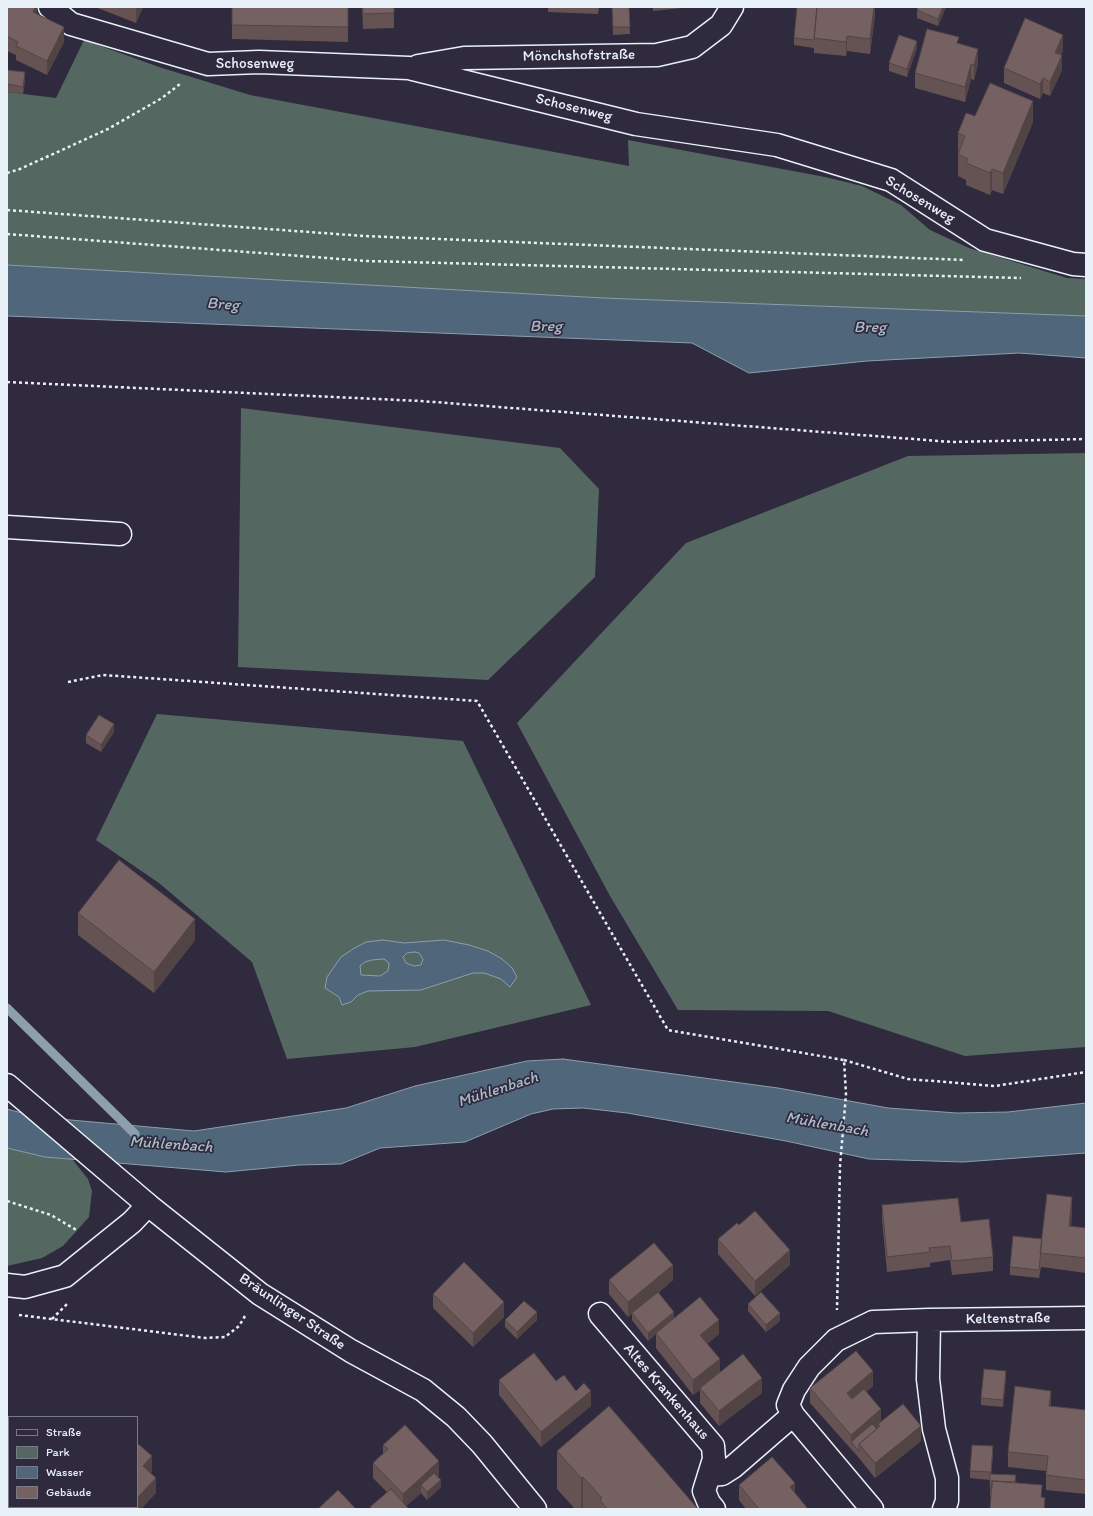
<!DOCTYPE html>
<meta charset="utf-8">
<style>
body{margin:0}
#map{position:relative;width:1093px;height:1516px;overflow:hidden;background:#2f2a3d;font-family:Itim,sans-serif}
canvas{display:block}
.frame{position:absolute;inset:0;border:8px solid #e8f1f8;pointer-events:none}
.legend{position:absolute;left:8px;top:1416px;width:130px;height:92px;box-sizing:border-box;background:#2f2a3d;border:1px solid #797a88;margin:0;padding:5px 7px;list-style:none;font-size:12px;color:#e8f1f8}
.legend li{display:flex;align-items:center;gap:8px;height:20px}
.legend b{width:20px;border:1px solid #797a88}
</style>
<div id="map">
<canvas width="1093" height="1516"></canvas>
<div class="frame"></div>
<ul class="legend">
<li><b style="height:5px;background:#2f2a3d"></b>Straße</li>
<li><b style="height:11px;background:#546861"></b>Park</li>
<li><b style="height:11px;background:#50677b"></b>Wasser</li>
<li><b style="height:11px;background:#756162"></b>Gebäude</li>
</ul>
</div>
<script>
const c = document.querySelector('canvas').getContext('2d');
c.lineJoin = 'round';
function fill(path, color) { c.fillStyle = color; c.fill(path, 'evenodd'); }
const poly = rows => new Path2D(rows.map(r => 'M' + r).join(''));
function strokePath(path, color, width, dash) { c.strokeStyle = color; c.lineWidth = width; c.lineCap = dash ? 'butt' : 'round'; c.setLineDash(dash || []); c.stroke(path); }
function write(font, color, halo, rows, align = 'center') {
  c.font = font + ' Itim,sans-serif'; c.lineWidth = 3.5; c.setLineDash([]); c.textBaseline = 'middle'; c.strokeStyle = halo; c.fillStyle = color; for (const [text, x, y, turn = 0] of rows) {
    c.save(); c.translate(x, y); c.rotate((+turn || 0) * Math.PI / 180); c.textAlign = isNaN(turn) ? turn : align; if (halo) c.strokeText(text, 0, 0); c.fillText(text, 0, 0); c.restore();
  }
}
fill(poly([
 [84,40,159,67,250,95,629,166,628,140,825,177,862,186,901,205,930,230,969,248,1067,278,1086,279,1086,316,603,298,7,265,7,92,56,98],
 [241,408,560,448,599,489,595,577,488,680,238,667],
 [1086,453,1086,1047,965,1056,828,1011,678,1010,610,896,517,723,686,543,908,456],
 [157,714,463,741,591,1005,415,1047,287,1059,252,962,159,883,96,840],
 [7,1148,45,1157,72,1159,88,1179,92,1191,89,1217,63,1246,42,1258,7,1266]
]), '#546861');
const water = poly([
 [7,265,603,298,1086,316,1086,358,1019,353,867,361,749,373,692,343,7,316,7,265],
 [383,940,404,943,444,940,469,945,488,951,502,959,512,968,517,977,510,987,501,979,484,973,473,973,421,990,368,991,358,995,351,1002,342,1005,339,997,325,988,327,977,341,957,353,949,366,942,383,940],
 [415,952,419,953,423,959,421,965,414,966,406,963,403,957,407,953,415,952],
 [384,959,389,963,388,971,380,976,361,975,360,966,365,962,372,960,384,959],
 [563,1059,778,1088,888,1108,957,1113,1008,1112,1086,1103,1086,1153,963,1162,869,1159,786,1141,627,1113,583,1108,553,1109,531,1114,465,1142,380,1148,341,1164,299,1165,226,1172,45,1157,7,1148,7,1109,37,1117,194,1131,346,1108,415,1086,527,1061,563,1059]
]);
fill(water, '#50677b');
strokePath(water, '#8d9ead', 1);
strokePath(poly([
 [7,1008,135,1134]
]), '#8d9ead', 9);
const minor = poly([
 [50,7,71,24,208,64,259,62,409,68,636,124,777,145,891,180,985,240,1073,264,1086,265],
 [418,66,464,58,657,55,692,47,721,25,732,7],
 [7,527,120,534],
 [7,1285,25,1287,65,1276,132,1222,148,1205],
 [600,1314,713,1446,714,1459,704,1491,709,1503,714,1509],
 [929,1320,1086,1318],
 [709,1475,722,1474,733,1467,793,1415],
 [872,1509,793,1415,788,1405,794,1390,809,1367,836,1340,873,1322,929,1320,928,1379,934,1429,947,1478,947,1501,944,1509]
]);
const major = poly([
 [7,1085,148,1205,260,1294,351,1351,423,1390,456,1417,482,1444,535,1509]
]);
strokePath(minor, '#e8f1f8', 25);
strokePath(major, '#e8f1f8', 25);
strokePath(poly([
 [7,173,20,169,108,129,162,98,180,84],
 [7,210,364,236,964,260],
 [7,234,367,261,1021,278],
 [7,382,421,401,952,442,1086,439],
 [68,682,103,675,477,701,668,1030,844,1060,846,1094,840,1166,837,1310],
 [844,1060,908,1079,995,1086,1086,1072],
 [7,1201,51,1215,78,1231],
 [19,1315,205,1338,225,1337,239,1326,245,1316],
 [52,1319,67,1304]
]), '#e8f1f8', 2.5, [3, 3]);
strokePath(minor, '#2f2a3d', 22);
strokePath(major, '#2f2a3d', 22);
fill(poly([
 [7,7,37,7,37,14,64,42,47,75,16,60,16,55,7,51],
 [95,7,143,7,136,23],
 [348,7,348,42,232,39,232,25],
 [362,7,394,7,394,28,363,29],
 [548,7,599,7,598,14,548,12],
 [612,7,629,7,630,34,613,35],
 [653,7,692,7,653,11],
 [875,7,875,15,870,54,847,51,846,56,814,53,814,48,794,45,794,38],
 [918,7,946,7,938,26,917,18,917,10],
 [959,44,978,64,974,80,971,79,965,102,915,88,915,73],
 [917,48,907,77,889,71,889,63],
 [1063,50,1061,55,1062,70,1050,96,1043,93,1040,99,1004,83,1004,68],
 [7,70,25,80,23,94,7,92],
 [975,116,1033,122,1003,194,992,190,990,195,966,185,966,180,958,176,958,133],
 [114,732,101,752,86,743,86,735],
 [78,913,195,940,154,993,78,935],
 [882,1205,961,1222,993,1257,993,1271,952,1275,950,1260,930,1263,930,1267,887,1272,882,1220],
 [1072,1212,1071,1226,1086,1228,1086,1273,1041,1267,1039,1278,1010,1275,1010,1267],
 [739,1225,790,1265,755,1296,718,1254,718,1239],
 [609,1280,673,1280,658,1293,674,1318,719,1334,707,1344,720,1373,762,1393,719,1426,700,1403,700,1390,693,1395,656,1348,656,1334,648,1341,632,1320,632,1314,628,1317,609,1294],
 [433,1294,504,1317,473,1347,433,1308],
 [748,1304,780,1321,766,1332,748,1311],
 [505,1320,537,1320,517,1339,505,1327],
 [1006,1378,1003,1407,981,1405,981,1398],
 [499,1380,556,1381,576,1391,591,1406,541,1447,499,1395],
 [873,1386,866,1392,881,1421,921,1441,875,1478,859,1458,810,1403,810,1388],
 [1051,1406,1086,1410,1086,1494,1046,1490,1046,1471,1008,1467,1008,1452],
 [137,1443,152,1471,150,1473,156,1493,141,1509,80,1509,79,1507,137,1507],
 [383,1445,439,1476,438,1477,441,1487,427,1500,421,1493,406,1506,408,1509,370,1509,370,1507,387,1492,373,1478,373,1463,383,1454],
 [557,1451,698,1509,575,1509,557,1489],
 [993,1453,991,1474,1016,1482,1042,1497,1045,1509,990,1496,990,1480,970,1478,970,1471],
 [739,1485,795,1493,808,1509,746,1509,739,1500]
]), '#655354');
fill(poly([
 [35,7,37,7,37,19,33,12],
 [137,7,143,7,136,23,136,8],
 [874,7,875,7,875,15,870,54,870,39],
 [943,7,946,7,938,26,938,19],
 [64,27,64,42,47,75,47,61],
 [1063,35,1063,50,1055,68,1055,53],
 [847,36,847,51,846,56,846,42],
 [917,41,917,48,907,77,907,69],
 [978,49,978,64,974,80,974,65],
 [1062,55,1062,70,1050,96,1050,82],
 [971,64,971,79,965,102,965,87],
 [25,72,25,80,23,94,23,87],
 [1043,78,1043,93,1040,99,1040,84],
 [1033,101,1033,122,1003,194,1003,173],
 [992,169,992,190,990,195,990,173],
 [114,724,114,732,101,752,101,745],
 [195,919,195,940,154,993,154,972],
 [1072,1197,1072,1212,1069,1241,1069,1226],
 [790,1250,790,1265,755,1296,755,1281],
 [673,1265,673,1280,633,1313,632,1313,632,1314,628,1317,628,1302],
 [504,1302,504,1317,473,1347,473,1333],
 [537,1312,537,1320,517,1339,517,1332],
 [674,1312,674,1319,656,1333,656,1334,648,1341,648,1333],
 [780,1313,780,1321,766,1332,766,1325],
 [719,1320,719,1334,700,1350,700,1335],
 [720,1359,720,1374,700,1388,700,1390,693,1395,693,1380],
 [873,1371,873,1386,847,1407,847,1393],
 [1006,1371,1006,1378,1003,1407,1003,1400],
 [762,1378,762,1393,719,1426,719,1411],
 [591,1391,591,1406,541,1447,541,1432],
 [1051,1391,1051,1406,1049,1421,1049,1406],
 [881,1409,881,1424,878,1424,878,1427,855,1447,851,1442,851,1435],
 [921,1426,921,1441,875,1478,875,1463],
 [9,1440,9,1455,7,1456,7,1441],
 [993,1446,993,1453,991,1480,991,1472],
 [152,1456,152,1471,143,1480,143,1466],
 [439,1461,439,1476,424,1489,421,1485,421,1493,403,1509,403,1494],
 [583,1477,583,1509,581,1509,581,1478],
 [156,1478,156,1493,141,1509,136,1509,137,1507,137,1498],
 [441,1480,441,1487,427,1500,427,1492],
 [795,1483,795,1498,790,1487],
 [120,1507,132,1507,132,1509,118,1509]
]), '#524445');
const building = poly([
 [7,7,35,7,33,12,64,27,47,61,16,46,18,42,7,36,7,7],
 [232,7,348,7,348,27,232,25,232,7],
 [363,7,394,7,394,13,363,14,363,7],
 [612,7,629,7,630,27,613,27,612,7],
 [797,7,817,7,814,40,794,38,797,7],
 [817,7,874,7,870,39,847,36,846,42,814,38,817,7],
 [918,7,943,7,938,19,917,10,918,7],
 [1025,18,1063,35,1055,53,1062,55,1050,82,1043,78,1040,84,1004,68,1025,18],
 [927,29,959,37,957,43,978,49,974,65,971,64,965,87,915,73,927,29],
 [899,35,917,41,907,69,889,63,899,35],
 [7,70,25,72,23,87,7,84,7,70],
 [990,83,1033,101,1003,173,992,169,990,173,966,163,968,159,958,154,965,136,958,133,966,113,975,116,990,83],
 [99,715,114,724,101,745,86,735,99,715],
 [119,860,195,919,154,972,78,913,119,860],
 [1047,1194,1072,1197,1069,1226,1086,1228,1086,1258,1040,1253,1047,1194],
 [958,1198,961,1222,989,1219,993,1257,952,1261,950,1246,929,1248,930,1252,887,1257,882,1205,958,1198],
 [755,1211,790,1250,755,1281,718,1239,737,1223,739,1225,755,1211],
 [1013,1236,1042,1239,1039,1270,1010,1267,1013,1236],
 [654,1243,673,1265,628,1302,609,1280,654,1243],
 [464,1262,504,1302,473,1333,433,1294,464,1262],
 [658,1292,674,1312,648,1333,632,1313,658,1292],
 [761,1292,780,1313,766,1325,748,1304,761,1292],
 [700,1297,719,1320,700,1335,720,1359,693,1380,656,1333,700,1297],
 [524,1301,537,1312,517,1332,505,1320,524,1301],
 [856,1351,873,1371,847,1393,852,1399,864,1389,881,1409,851,1435,810,1388,856,1351],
 [534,1353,556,1381,564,1375,576,1391,584,1383,591,1391,541,1432,499,1380,534,1353],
 [743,1354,762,1378,719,1411,700,1388,743,1354],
 [984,1369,1006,1371,1003,1400,981,1398,984,1369],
 [1015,1386,1051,1391,1049,1406,1086,1410,1086,1480,1046,1475,1048,1456,1008,1452,1015,1386],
 [903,1404,921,1426,875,1463,859,1444,880,1426,878,1424,903,1404],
 [609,1406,698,1509,607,1509,600,1500,602,1498,583,1477,581,1478,557,1451,609,1406],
 [872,1424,877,1429,859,1444,859,1451,851,1442,872,1424],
 [405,1425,439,1461,403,1494,373,1463,388,1449,383,1445,405,1425],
 [7,1427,9,1429,9,1440,7,1441,7,1427],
 [137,1443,152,1456,143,1466,156,1478,137,1498,137,1443],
 [972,1445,993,1446,991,1472,970,1471,972,1445],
 [772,1457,795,1483,790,1487,808,1509,759,1509,739,1485,772,1457],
 [434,1473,441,1480,427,1492,421,1485,434,1473],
 [990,1474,1016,1475,1015,1482,992,1481,992,1488,990,1488,990,1474],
 [992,1481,1042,1485,1041,1497,1045,1498,1044,1509,990,1509,992,1481],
 [391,1489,408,1508,407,1509,372,1509,370,1507,391,1489],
 [338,1490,356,1509,318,1509,338,1490],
 [93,1507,120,1507,118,1509,95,1509,93,1507],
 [127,1507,137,1507,139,1509,125,1509,127,1507]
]);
fill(building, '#756162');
strokePath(building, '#524445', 1);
write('15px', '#e8f1f8', '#2f2a3d', [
 ["Mönchshofstraße",579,56,-1],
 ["Schosenweg",255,64],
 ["Schosenweg",574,108,14],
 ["Schosenweg",920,200,31],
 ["Bräunlinger Straße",292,1312,34],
 ["Keltenstraße",1008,1319,-1],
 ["Altes Krankenhaus",666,1392,49]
]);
write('italic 16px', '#abbac6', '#2f2a3d', [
 ["Breg",223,305,4],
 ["Breg",546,327],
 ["Breg",870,328],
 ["Mühlenbach",498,1090,-18],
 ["Mühlenbach",827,1125,10],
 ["Mühlenbach",171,1145,4]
]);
</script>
